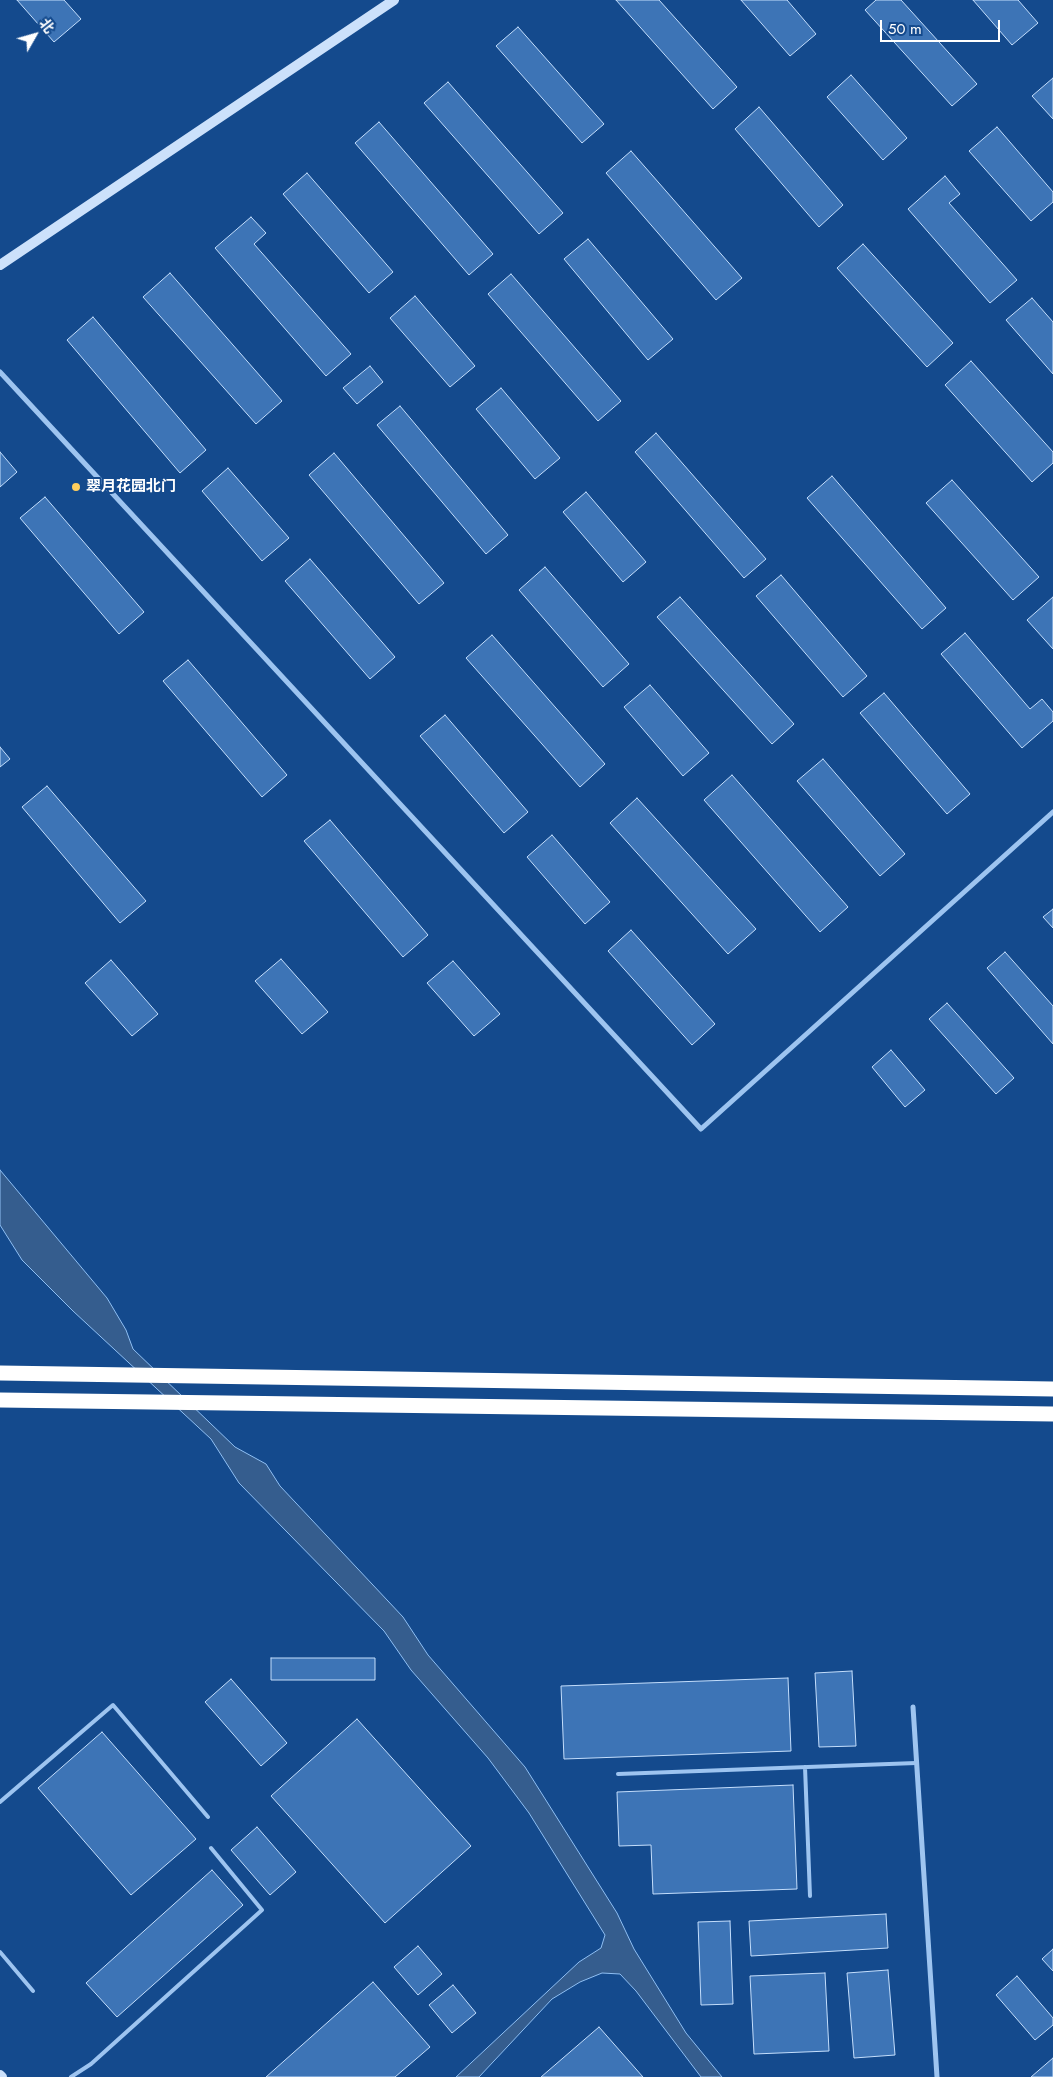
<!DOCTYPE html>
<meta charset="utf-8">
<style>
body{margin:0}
#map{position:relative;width:1053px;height:2077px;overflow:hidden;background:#144a8d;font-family:Jost,"Noto Sans SC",sans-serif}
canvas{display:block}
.north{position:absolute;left:10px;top:10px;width:50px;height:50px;-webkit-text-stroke:4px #144a8d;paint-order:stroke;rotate:52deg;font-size:14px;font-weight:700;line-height:20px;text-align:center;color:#fff}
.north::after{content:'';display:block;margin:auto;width:18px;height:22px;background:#fff;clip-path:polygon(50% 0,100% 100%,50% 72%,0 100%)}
.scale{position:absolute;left:880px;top:20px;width:120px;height:22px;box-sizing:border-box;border:2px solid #fff;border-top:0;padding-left:6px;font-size:15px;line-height:18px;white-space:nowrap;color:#fff;-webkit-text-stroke:4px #144a8d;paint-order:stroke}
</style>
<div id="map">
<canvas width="1053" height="2077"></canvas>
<div class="north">北</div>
<div class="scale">50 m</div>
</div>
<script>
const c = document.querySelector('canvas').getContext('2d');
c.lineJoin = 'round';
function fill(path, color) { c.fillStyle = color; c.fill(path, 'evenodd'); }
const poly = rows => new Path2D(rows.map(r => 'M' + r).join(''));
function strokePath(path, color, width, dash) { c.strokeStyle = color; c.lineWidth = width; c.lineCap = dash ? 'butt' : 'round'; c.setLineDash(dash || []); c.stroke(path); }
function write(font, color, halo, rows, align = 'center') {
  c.font = font + ' Jost,"Noto Sans SC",sans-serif'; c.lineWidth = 4; c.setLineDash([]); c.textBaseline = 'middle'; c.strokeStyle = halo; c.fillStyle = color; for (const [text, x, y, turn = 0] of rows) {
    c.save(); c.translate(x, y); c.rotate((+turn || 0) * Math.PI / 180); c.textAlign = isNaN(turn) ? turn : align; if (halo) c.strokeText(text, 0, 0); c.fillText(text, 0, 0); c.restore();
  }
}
const water = poly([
 [0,1170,107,1298,126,1330,133,1349,235,1447,266,1464,280,1486,403,1617,428,1655,525,1767,617,1913,634,1949,686,2033,722,2077,701,2077,636,1991,620,1974,602,1973,580,1982,552,1999,479,2077,456,2077,579,1962,601,1948,605,1935,529,1813,488,1758,411,1670,384,1631,239,1483,211,1439,73,1311,22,1260,0,1225,0,1170]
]);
fill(water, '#355d8e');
strokePath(water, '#8fbff3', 1);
const building = poly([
 [17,0,64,0,81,19,54,42,17,0],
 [616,0,659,0,737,87,713,109,616,0],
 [741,0,787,0,816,34,790,56,741,0],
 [876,0,901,0,977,84,952,106,865,10,876,0],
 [973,0,1018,0,1038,23,1012,45,973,0],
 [518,27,604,124,582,143,496,46,518,27],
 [851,75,907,138,883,160,827,97,851,75],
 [1053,78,1053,119,1032,96,1053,78],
 [448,82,563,213,539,234,424,103,448,82],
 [759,107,843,205,819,227,735,129,759,107],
 [379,122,493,254,469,275,355,143,379,122],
 [997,127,1053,192,1053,202,1031,221,969,151,997,127],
 [631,151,742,278,716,300,606,173,631,151],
 [307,173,393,272,369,293,283,194,307,173],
 [945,176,960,194,949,203,1017,280,990,303,908,209,945,176],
 [251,217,266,233,254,244,351,354,326,376,215,248,251,217],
 [588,239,673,339,648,360,564,259,588,239],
 [863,244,953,343,927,367,837,268,863,244],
 [170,273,282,401,256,424,143,297,170,273],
 [511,274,621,401,598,421,488,294,511,274],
 [415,296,475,366,450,387,390,318,415,296],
 [1032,298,1053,322,1053,374,1006,320,1032,298],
 [93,317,206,450,180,473,67,340,93,317],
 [971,361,1053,452,1053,463,1032,482,945,385,971,361],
 [370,366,383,382,357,404,343,388,370,366],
 [501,388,560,458,535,479,476,409,501,388],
 [400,406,508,535,486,554,377,425,400,406],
 [656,433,766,559,744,578,635,452,656,433],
 [0,452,17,472,0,487,0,452],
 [334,453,444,583,419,604,309,475,334,453],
 [228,468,289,538,262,561,202,491,228,468],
 [832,476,946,608,922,629,807,498,832,476],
 [952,480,1039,577,1013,600,926,503,952,480],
 [586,492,646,562,623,582,563,512,586,492],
 [45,497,144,612,119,634,20,518,45,497],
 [310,559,395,657,370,679,285,581,310,559],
 [545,567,629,664,603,687,519,590,545,567],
 [781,575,867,676,843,697,756,596,781,575],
 [680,597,794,724,772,744,657,617,680,597],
 [1053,597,1053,649,1027,620,1053,597],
 [965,633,1030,709,1042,699,1053,712,1053,721,1022,748,941,654,965,633],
 [492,635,605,764,580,787,466,658,492,635],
 [188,660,287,775,262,797,163,681,188,660],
 [650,685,709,753,683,776,624,707,650,685],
 [884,693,970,794,947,814,860,713,884,693],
 [445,715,528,812,504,833,420,736,445,715],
 [0,747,10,759,0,767,0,747],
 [823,759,905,854,880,876,797,781,823,759],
 [732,775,848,907,820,932,704,800,732,775],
 [47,786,146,901,120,923,22,807,47,786],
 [637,798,756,929,728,954,610,823,637,798],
 [330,820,428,935,403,957,304,841,330,820],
 [552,835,610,902,585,924,527,857,552,835],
 [1053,909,1053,928,1043,917,1053,909],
 [631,930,715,1024,692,1045,608,951,631,930],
 [1005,952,1053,1006,1053,1044,987,968,1005,952],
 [281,959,328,1012,302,1034,255,981,281,959],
 [111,960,158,1014,132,1036,85,983,111,960],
 [453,961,500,1014,474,1036,427,983,453,961],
 [947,1003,1014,1078,996,1094,929,1019,947,1003],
 [891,1050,925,1090,905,1107,872,1067,891,1050],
 [271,1658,375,1658,375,1680,271,1680,271,1658],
 [852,1671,856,1746,819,1747,815,1673,852,1671],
 [788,1678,791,1751,564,1759,561,1686,788,1678],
 [231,1679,287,1743,261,1766,205,1702,231,1679],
 [357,1719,471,1846,385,1923,271,1796,357,1719],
 [102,1732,196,1839,131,1895,38,1788,102,1732],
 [793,1785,797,1889,653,1894,651,1845,619,1846,617,1792,793,1785],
 [257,1827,296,1872,270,1895,231,1850,257,1827],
 [212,1870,243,1905,117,2017,86,1983,212,1870],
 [886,1914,888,1948,751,1956,749,1921,886,1914],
 [730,1921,733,2004,701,2005,698,1922,730,1921],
 [418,1946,442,1974,418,1995,394,1967,418,1946],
 [1053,1949,1053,1971,1042,1959,1053,1949],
 [888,1970,895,2055,854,2058,847,1973,888,1970],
 [825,1973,829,2051,754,2054,750,1976,825,1973],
 [1017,1976,1053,2018,1053,2025,1035,2040,996,1995,1017,1976],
 [373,1982,430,2047,395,2077,266,2077,373,1982],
 [453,1985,476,2013,452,2033,429,2005,453,1985],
 [599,2027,643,2077,541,2077,599,2027],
 [1053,2058,1053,2077,1031,2077,1053,2058]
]);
fill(building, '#3d74b6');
strokePath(building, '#c4defc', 1);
strokePath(poly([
 [805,1767,810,1896],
 [618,1774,916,1763],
 [0,1802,113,1705,208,1817],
 [0,1952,33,1991],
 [71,2077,91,2064,262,1910,211,1848]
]), '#9dc4f0', 4);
strokePath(poly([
 [0,372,701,1129,1053,812],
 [913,1707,937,2077]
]), '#9dc4f0', 5);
strokePath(poly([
 [0,265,394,0],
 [0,2075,2,2077]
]), '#cce1fb', 10);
strokePath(poly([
 [0,1373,1053,1389],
 [0,1400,1053,1414]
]), '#fff', 15);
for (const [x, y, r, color] of [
 [76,487,5,"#ffce5d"]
]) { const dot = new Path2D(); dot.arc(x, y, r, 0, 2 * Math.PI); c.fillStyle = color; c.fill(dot); strokePath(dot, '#144a8d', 2); }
write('bold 15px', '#fff', '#144a8d', [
 ["翠月花园北门",86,487]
], 'left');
</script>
